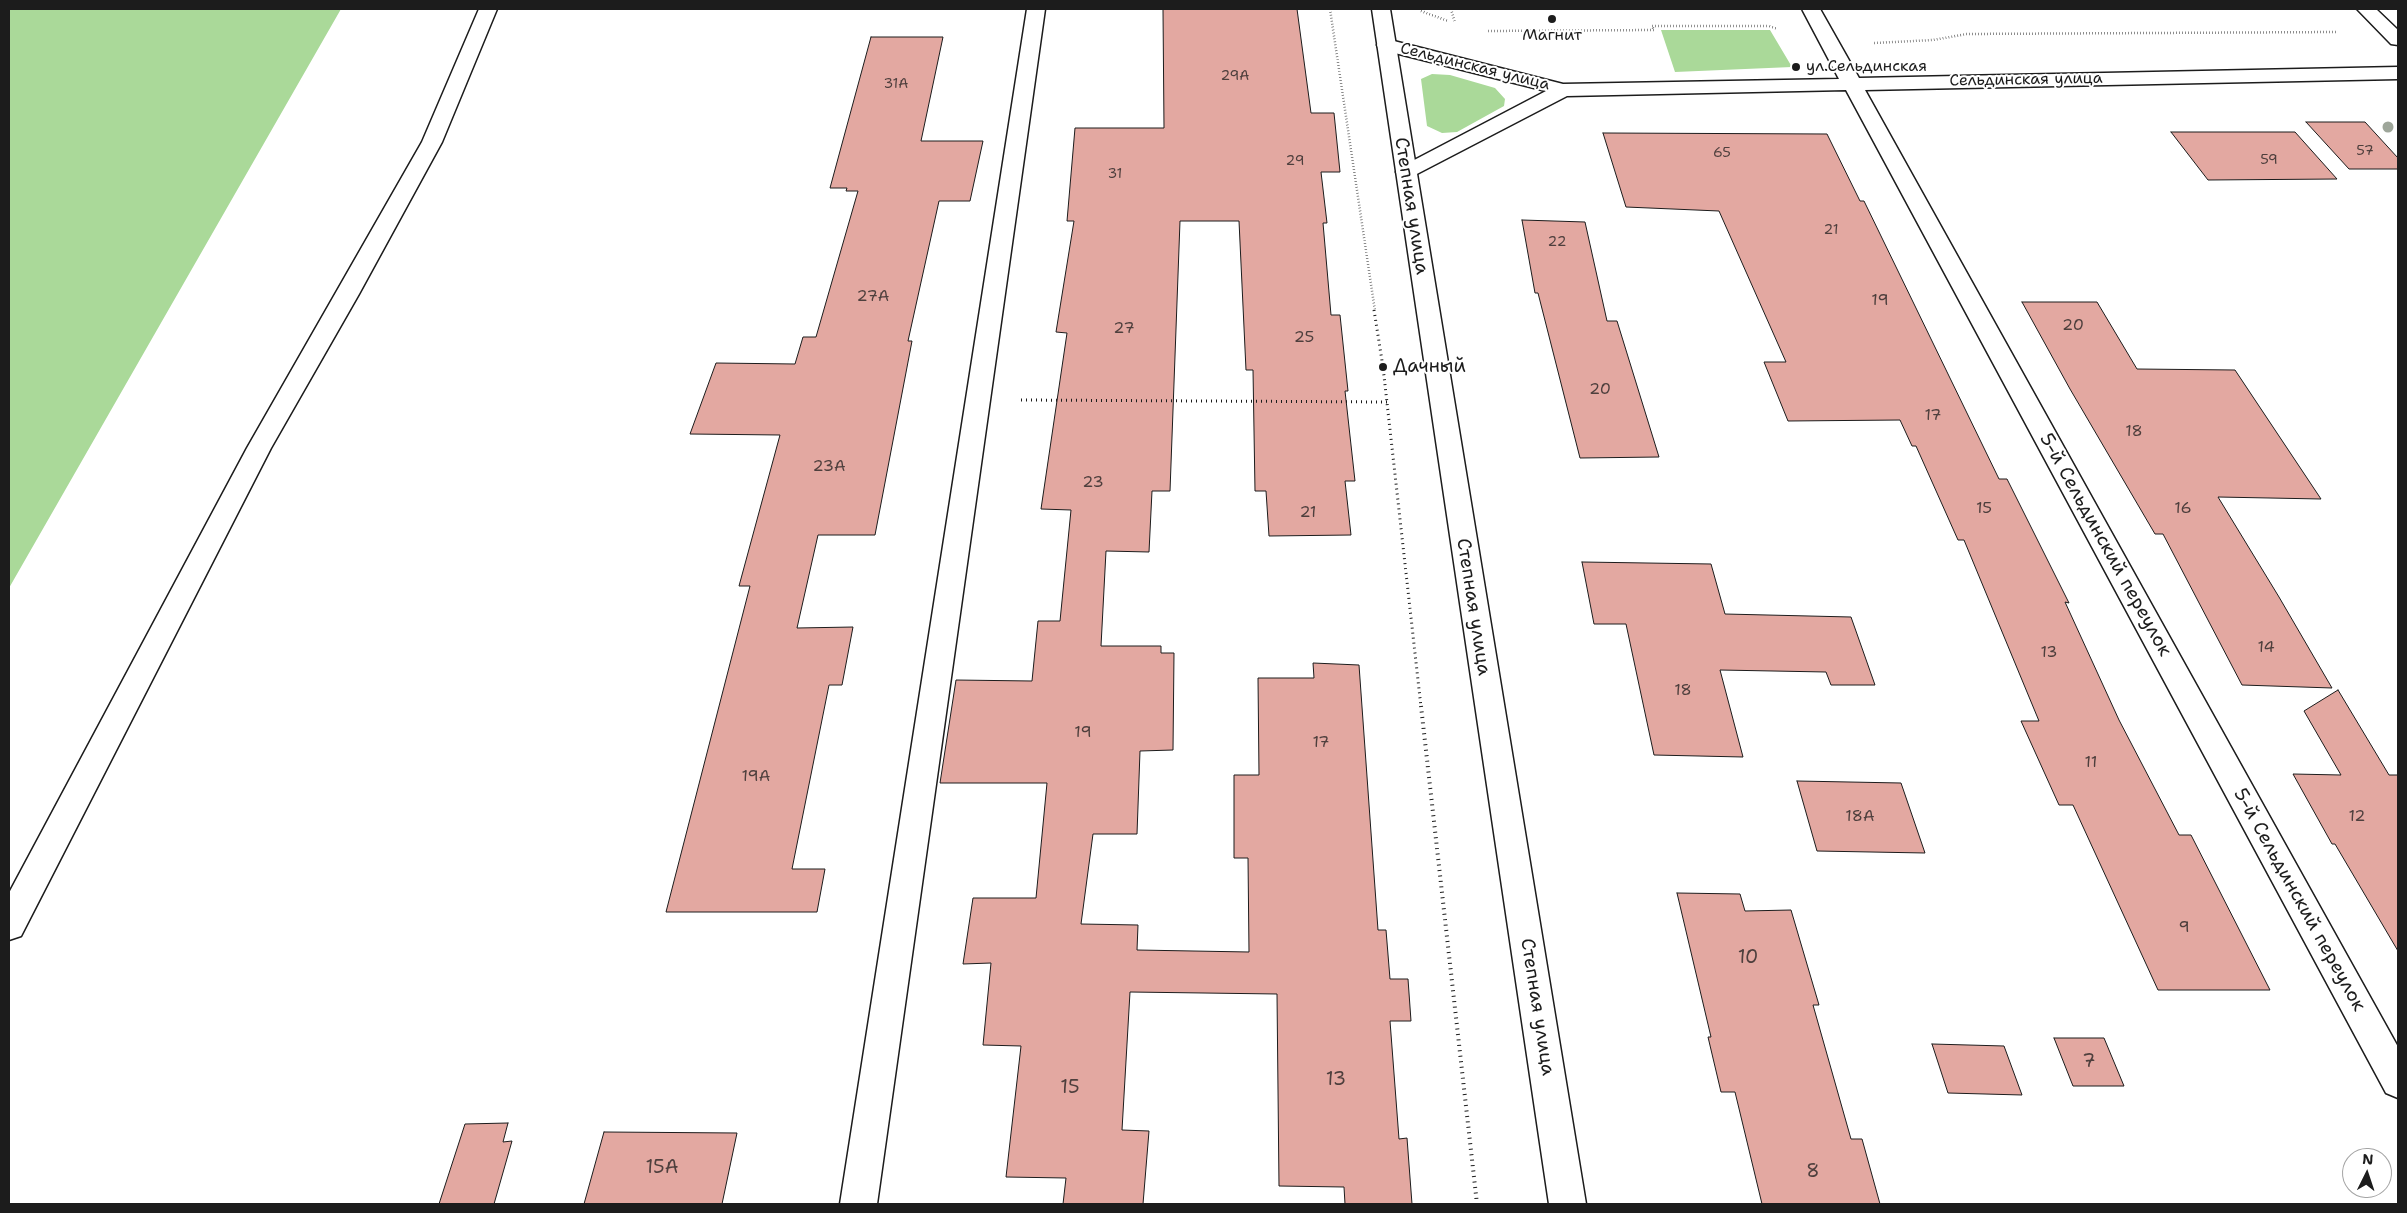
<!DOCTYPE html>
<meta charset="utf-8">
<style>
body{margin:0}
#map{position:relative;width:2407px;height:1213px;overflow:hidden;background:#fff;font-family:"Shantell Sans",sans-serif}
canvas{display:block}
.frame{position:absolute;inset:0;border:10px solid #1c1c1c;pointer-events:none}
.north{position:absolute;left:2342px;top:1148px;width:50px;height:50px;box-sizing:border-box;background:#fff;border:1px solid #a4a4a4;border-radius:50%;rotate:4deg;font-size:14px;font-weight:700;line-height:20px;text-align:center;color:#1c1c1c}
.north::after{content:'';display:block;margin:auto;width:18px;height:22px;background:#1c1c1c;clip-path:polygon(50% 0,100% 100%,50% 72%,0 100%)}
</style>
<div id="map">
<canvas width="2407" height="1213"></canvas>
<div class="frame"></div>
<div class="north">N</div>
</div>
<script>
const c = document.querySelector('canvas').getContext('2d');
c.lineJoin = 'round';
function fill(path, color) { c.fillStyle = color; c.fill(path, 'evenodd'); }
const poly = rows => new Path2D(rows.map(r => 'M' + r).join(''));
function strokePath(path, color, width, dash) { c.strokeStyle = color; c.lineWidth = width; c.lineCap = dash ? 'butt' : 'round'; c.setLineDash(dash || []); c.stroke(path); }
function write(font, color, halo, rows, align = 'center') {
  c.font = font + ' "Shantell Sans",sans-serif'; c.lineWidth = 4; c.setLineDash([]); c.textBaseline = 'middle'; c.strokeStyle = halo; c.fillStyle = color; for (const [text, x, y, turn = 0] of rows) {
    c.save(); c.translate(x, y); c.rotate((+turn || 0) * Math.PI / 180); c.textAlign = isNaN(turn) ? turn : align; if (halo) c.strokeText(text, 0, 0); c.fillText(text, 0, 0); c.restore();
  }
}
fill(poly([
 [9,9,341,9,9,588],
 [1661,30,1770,30,1792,67,1675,72],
 [1432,74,1450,75,1495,88,1505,99,1504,106,1457,132,1442,133,1427,126,1421,79]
]), '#aad999');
const building = poly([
 [1163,9,1297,9,1311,113,1334,113,1340,172,1321,172,1327,223,1323,223,1331,315,1340,315,1348,391,1345,391,1355,481,1345,481,1351,535,1269,536,1266,491,1255,491,1253,370,1246,370,1239,221,1180,221,1170,491,1152,491,1149,552,1106,551,1101,646,1161,646,1161,653,1174,653,1173,750,1140,751,1137,834,1093,834,1081,924,1138,925,1137,950,1249,952,1248,858,1234,858,1234,775,1259,775,1258,678,1314,678,1313,663,1359,665,1378,930,1386,930,1390,979,1408,979,1411,1021,1390,1021,1399,1139,1407,1138,1412,1204,1345,1204,1344,1187,1279,1186,1277,994,1130,992,1122,1130,1149,1131,1143,1204,1063,1204,1066,1178,1006,1177,1021,1046,983,1045,991,963,963,964,973,898,1036,898,1047,783,940,783,956,680,1032,681,1038,621,1060,621,1071,510,1041,509,1067,333,1056,332,1074,221,1067,221,1075,128,1164,128,1163,9],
 [871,37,943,37,921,141,983,141,970,201,939,201,908,341,912,341,875,535,818,535,797,628,853,627,842,685,829,685,792,869,825,869,817,912,666,912,750,586,739,586,780,435,690,434,716,363,795,364,803,337,816,337,858,191,846,191,847,188,830,188,871,37],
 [2306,122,2365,122,2398,158,2398,169,2349,169,2306,122],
 [2171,132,2295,132,2337,179,2208,180,2171,132],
 [1603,133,1827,134,1860,201,1864,201,1999,479,2007,479,2069,603,2065,602,2119,720,2179,835,2191,835,2270,990,2158,990,2073,805,2059,805,2021,721,2039,721,1964,540,1958,540,1916,446,1912,446,1900,420,1788,421,1764,362,1786,362,1719,211,1626,207,1603,133],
 [1522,220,1585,222,1607,321,1617,321,1659,457,1580,458,1538,293,1535,293,1522,220],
 [2022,302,2097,302,2137,369,2235,370,2321,499,2218,497,2279,597,2332,688,2242,685,2163,534,2155,534,2070,389,2022,302],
 [1582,562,1711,564,1725,614,1851,617,1875,685,1831,685,1826,672,1720,670,1743,757,1654,755,1626,624,1594,624,1582,562],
 [2338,690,2389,775,2398,775,2398,951,2335,844,2332,844,2293,774,2341,775,2304,711,2338,690],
 [1797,781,1901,783,1925,853,1817,851,1797,781],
 [1677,893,1740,894,1745,911,1791,910,1819,1005,1813,1005,1851,1139,1862,1139,1880,1204,1762,1204,1735,1092,1721,1092,1708,1037,1711,1037,1677,893],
 [2054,1038,2104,1038,2124,1086,2073,1086,2054,1038],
 [1932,1044,2004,1046,2022,1095,1948,1093,1932,1044],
 [508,1123,503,1142,512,1141,494,1204,439,1204,465,1124,508,1123],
 [604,1132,737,1133,722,1204,584,1204,604,1132]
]);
fill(building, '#e3a8a1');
strokePath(building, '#1c1c1c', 1);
const street = poly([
 [1027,9,1045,9,877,1204,840,1204,1027,9],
 [1802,9,1820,9,1859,78,2398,67,2398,79,1865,90,2398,1047,2398,1098,2386,1093,1846,90,1567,96,1413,176,1406,178,1399,176,1396,172,1399,168,1546,91,1379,49,1377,45,1379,41,1386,39,1563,84,1839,79,1802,9],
 [2357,9,2376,9,2398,30,2398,45,2391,44,2357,9]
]);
const secondary = poly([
 [479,9,497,9,442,142,359,294,271,448,21,936,9,940,9,893,247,448,422,142,479,9],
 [1372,9,1390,9,1586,1204,1549,1204,1372,9]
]);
strokePath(street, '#1c1c1c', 3);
strokePath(secondary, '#1c1c1c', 3);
strokePath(poly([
 [1330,9,1375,311],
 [1451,9,1455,23],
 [1421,11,1448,21],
 [1488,31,1654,30,1652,26,1769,26,1778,29],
 [1874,43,1933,40,1967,34,2337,32]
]), '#1c1c1c', 2.5, [0.5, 2.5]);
strokePath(poly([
 [1374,310,1383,367,1421,707],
 [1021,400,1387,402]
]), '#1c1c1c', 3, [1, 4]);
strokePath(poly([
 [1421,706,1477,1204]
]), '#1c1c1c', 4, [1, 4.5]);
fill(street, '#fff');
fill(secondary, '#fff');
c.fillStyle = '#9ea69a';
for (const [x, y] of [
 [2388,127]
]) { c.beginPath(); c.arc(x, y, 5.5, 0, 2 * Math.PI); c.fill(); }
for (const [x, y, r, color] of [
 [1552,19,5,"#1c1c1c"],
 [1796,67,5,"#1c1c1c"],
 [1383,367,5,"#1c1c1c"]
]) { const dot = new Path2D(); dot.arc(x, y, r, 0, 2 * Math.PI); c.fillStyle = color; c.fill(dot); strokePath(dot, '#fff', 2); }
write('14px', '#4e3f3d', null, [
 ["29А",1235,76],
 ["31А",896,84],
 ["57",2365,151],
 ["65",1722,153],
 ["59",2269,160],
 ["29",1295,161],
 ["31",1115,174],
 ["21",1831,230],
 ["22",1557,242]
]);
write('16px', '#1c1c1c', '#fff', [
 ["Магнит",1552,36],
 ["ул.Сельдинская",1806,67,"left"]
]);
write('16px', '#1c1c1c', '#fff', [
 ["Сельдинская улица",1475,67,14],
 ["Сельдинская улица",2026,80,-1]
]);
write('16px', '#4e3f3d', null, [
 ["27А",873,297],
 ["19",1880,301],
 ["20",2073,326],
 ["27",1124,329],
 ["25",1304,338],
 ["20",1600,390],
 ["17",1933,416],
 ["18",2134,432],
 ["23А",829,467],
 ["23",1093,483],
 ["15",1984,509],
 ["16",2183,509],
 ["21",1308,513],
 ["14",2266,648],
 ["13",2049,653],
 ["18",1683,691],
 ["19",1083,733],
 ["17",1321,743],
 ["11",2091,763],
 ["19А",756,777],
 ["18А",1860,817],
 ["12",2357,817],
 ["9",2184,928]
]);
write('19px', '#1c1c1c', '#fff', [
 ["Степная улица",1411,206,81],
 ["5-й Сельдинский переулок",2105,545,61],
 ["Степная улица",1473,607,81],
 ["5-й Сельдинский переулок",2299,900,61],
 ["Степная улица",1537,1007,81]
]);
write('19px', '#1c1c1c', '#fff', [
 ["Дачный",1393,367]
], 'left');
write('19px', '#4e3f3d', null, [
 ["10",1748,958],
 ["7",2089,1062],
 ["13",1336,1080],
 ["15",1070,1088],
 ["15А",662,1168],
 ["8",1813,1172]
]);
</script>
